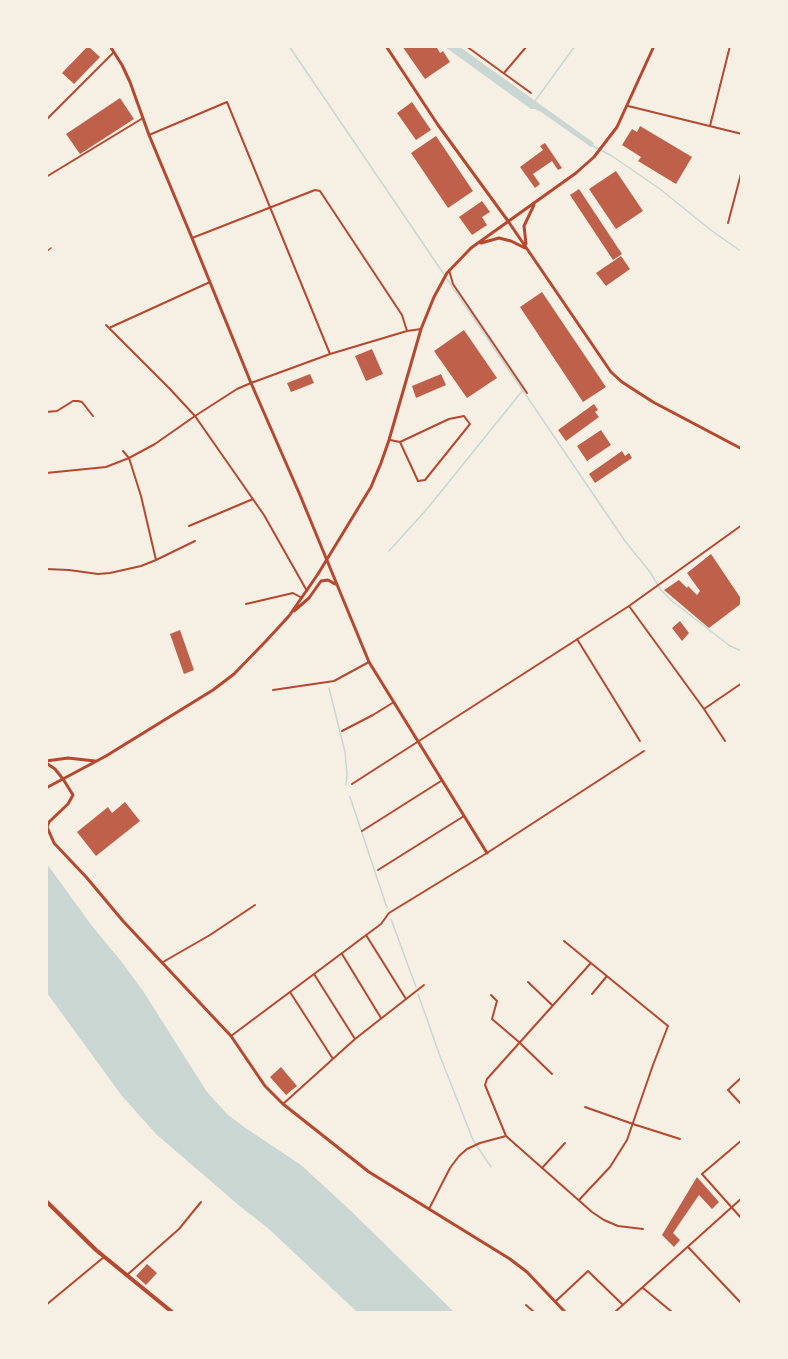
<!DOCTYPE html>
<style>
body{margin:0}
#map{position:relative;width:788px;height:1359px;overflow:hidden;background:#f6efe4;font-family:"Open Sans",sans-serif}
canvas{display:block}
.frame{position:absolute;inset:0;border:48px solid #f6efe4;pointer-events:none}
</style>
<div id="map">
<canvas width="788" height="1359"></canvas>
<div class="frame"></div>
</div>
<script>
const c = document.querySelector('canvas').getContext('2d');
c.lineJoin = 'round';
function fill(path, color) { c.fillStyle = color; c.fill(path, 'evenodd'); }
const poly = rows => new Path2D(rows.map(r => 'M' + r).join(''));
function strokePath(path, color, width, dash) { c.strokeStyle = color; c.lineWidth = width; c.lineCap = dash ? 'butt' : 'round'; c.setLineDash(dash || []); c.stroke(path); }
fill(poly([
 [445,47,460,47,594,143,591,147,541,112,535,109,531,109],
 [47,864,92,926,121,961,143,991,207,1092,228,1115,247,1129,301,1165,351,1211,454,1312,357,1312,269,1229,242,1208,156,1134,122,1096,47,993]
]), '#c9d6d2');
strokePath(poly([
 [289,46,625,541,650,572,661,590,672,601,730,646,742,651],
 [535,101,575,46],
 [591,145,612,156,660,189,712,231,742,252],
 [389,551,427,509,523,390],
 [329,688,345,752,347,774,346,785],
 [350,797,387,908],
 [391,919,416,987],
 [418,994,440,1056,473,1140,491,1167]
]), '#c9d6d2', 1.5);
fill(poly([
 [88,46,100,57,74,84,62,73],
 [402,46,436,46,440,53,443,51,450,62,425,79],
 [120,98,134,119,80,154,66,134],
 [412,102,431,130,416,140,397,113],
 [640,126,692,157,676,184,638,161,641,157,622,145,632,129,637,132],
 [436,136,473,191,448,208,411,153],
 [545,143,562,168,558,170,552,161,533,174,540,184,535,188,520,167,543,150,540,146],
 [616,171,643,211,616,229,589,189],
 [579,189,622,254,613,260,570,195],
 [482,201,490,212,482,217,487,225,472,235,459,217],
 [621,256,630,269,606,286,596,273],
 [542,292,606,387,583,402,520,307],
 [464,330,497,378,467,398,434,351],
 [372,349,383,374,366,381,355,356],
 [310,374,314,383,291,392,287,383],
 [441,374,446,385,416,398,412,386],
 [594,404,598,410,595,412,599,417,566,441,558,430],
 [601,430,611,445,587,461,577,446],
 [622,451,625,456,629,453,632,458,595,483,589,474],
 [711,554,742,600,742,603,709,628,664,590,679,580,687,588,688,586,697,595,700,591,687,573],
 [680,621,689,633,682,641,672,628],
 [180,630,194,670,184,674,170,634],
 [125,802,140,821,96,856,77,832,108,807,112,813],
 [281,1067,297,1086,286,1095,270,1077],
 [697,1177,719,1202,712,1209,699,1195,673,1233,680,1240,674,1247,662,1235],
 [147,1264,157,1273,146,1285,136,1276]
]), '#bf614a');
strokePath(poly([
 [46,252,51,248]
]), '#b5482f', 1.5);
strokePath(poly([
 [466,46,531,93],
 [504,73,527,46],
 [628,106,742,134],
 [46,120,114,52],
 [710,126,730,46],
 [149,135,227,102,330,354],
 [46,177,143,118],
 [728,223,742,170],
 [192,238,315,190,320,191,402,315,407,331],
 [449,270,453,284,527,393],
 [106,325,170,389,195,416,264,515,307,591],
 [109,328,210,282],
 [46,412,57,411,73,401,78,401,82,402,93,416],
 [390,440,400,442,449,419,464,416,470,424,425,480,418,481,400,442],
 [123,451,129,458,141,496,156,560],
 [46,473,106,467,129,458,155,444,195,416,237,389,251,383,330,354,407,331,421,329],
 [189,526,253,499],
 [46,569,69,570,98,574,110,573,141,566,156,560,195,541],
 [246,604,293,593,302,598],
 [629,606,704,709,725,741],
 [577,639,640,741],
 [273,690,334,681,369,662],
 [704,709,742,683],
 [342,731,373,715,394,702],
 [352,784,629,606,742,525],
 [362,831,441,781],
 [378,870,464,816],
 [366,935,406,999],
 [564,941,668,1026,653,1065,627,1140,610,1167,579,1200],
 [342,954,381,1018],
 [163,962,210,935,255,905],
 [314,974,355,1039],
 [528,982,552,1005],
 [290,992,333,1059],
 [592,994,607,976],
 [491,995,497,1001,492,1019,519,1042,552,1074],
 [231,1036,381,924,389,913,487,853,644,751],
 [742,1077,728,1090,742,1105],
 [283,1104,355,1039,424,985],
 [585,1107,633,1124,680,1139],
 [506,1136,485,1085,487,1079,590,964],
 [742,1140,702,1174,742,1219],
 [542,1168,565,1143],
 [429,1209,450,1168,459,1156,467,1149,480,1143,506,1136,592,1212,604,1220,618,1226,643,1229],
 [688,1247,742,1304],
 [127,1275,179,1229,201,1202],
 [643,1288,672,1312],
 [556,1301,588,1271,623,1305],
 [46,1305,104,1257],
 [526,1305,534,1312],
 [615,1312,742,1198]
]), '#b5482f', 2);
strokePath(poly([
 [110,46,122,65,130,82,149,135,192,238,251,383,300,495,369,662,487,853],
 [386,46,438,125,508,221,611,372,622,382,653,402,742,449],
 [481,243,499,238,511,241,525,248],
 [526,244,524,226,534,205],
 [294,611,309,598,321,581,328,580,335,584],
 [46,761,68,758,95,761],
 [46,763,55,769,63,779,73,795,68,804,49,822,47,827,54,843,87,878,123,921,231,1036,265,1086,283,1104,369,1172,510,1259,527,1272,565,1312],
 [46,788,106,756,213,690,234,674,266,641,289,616,318,574,371,487,381,463,389,440,421,329,434,297,447,273,471,248,576,173,594,157,617,127,654,46]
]), '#b5482f', 3);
strokePath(poly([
 [46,1201,96,1250,172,1312]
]), '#b5482f', 4);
</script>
